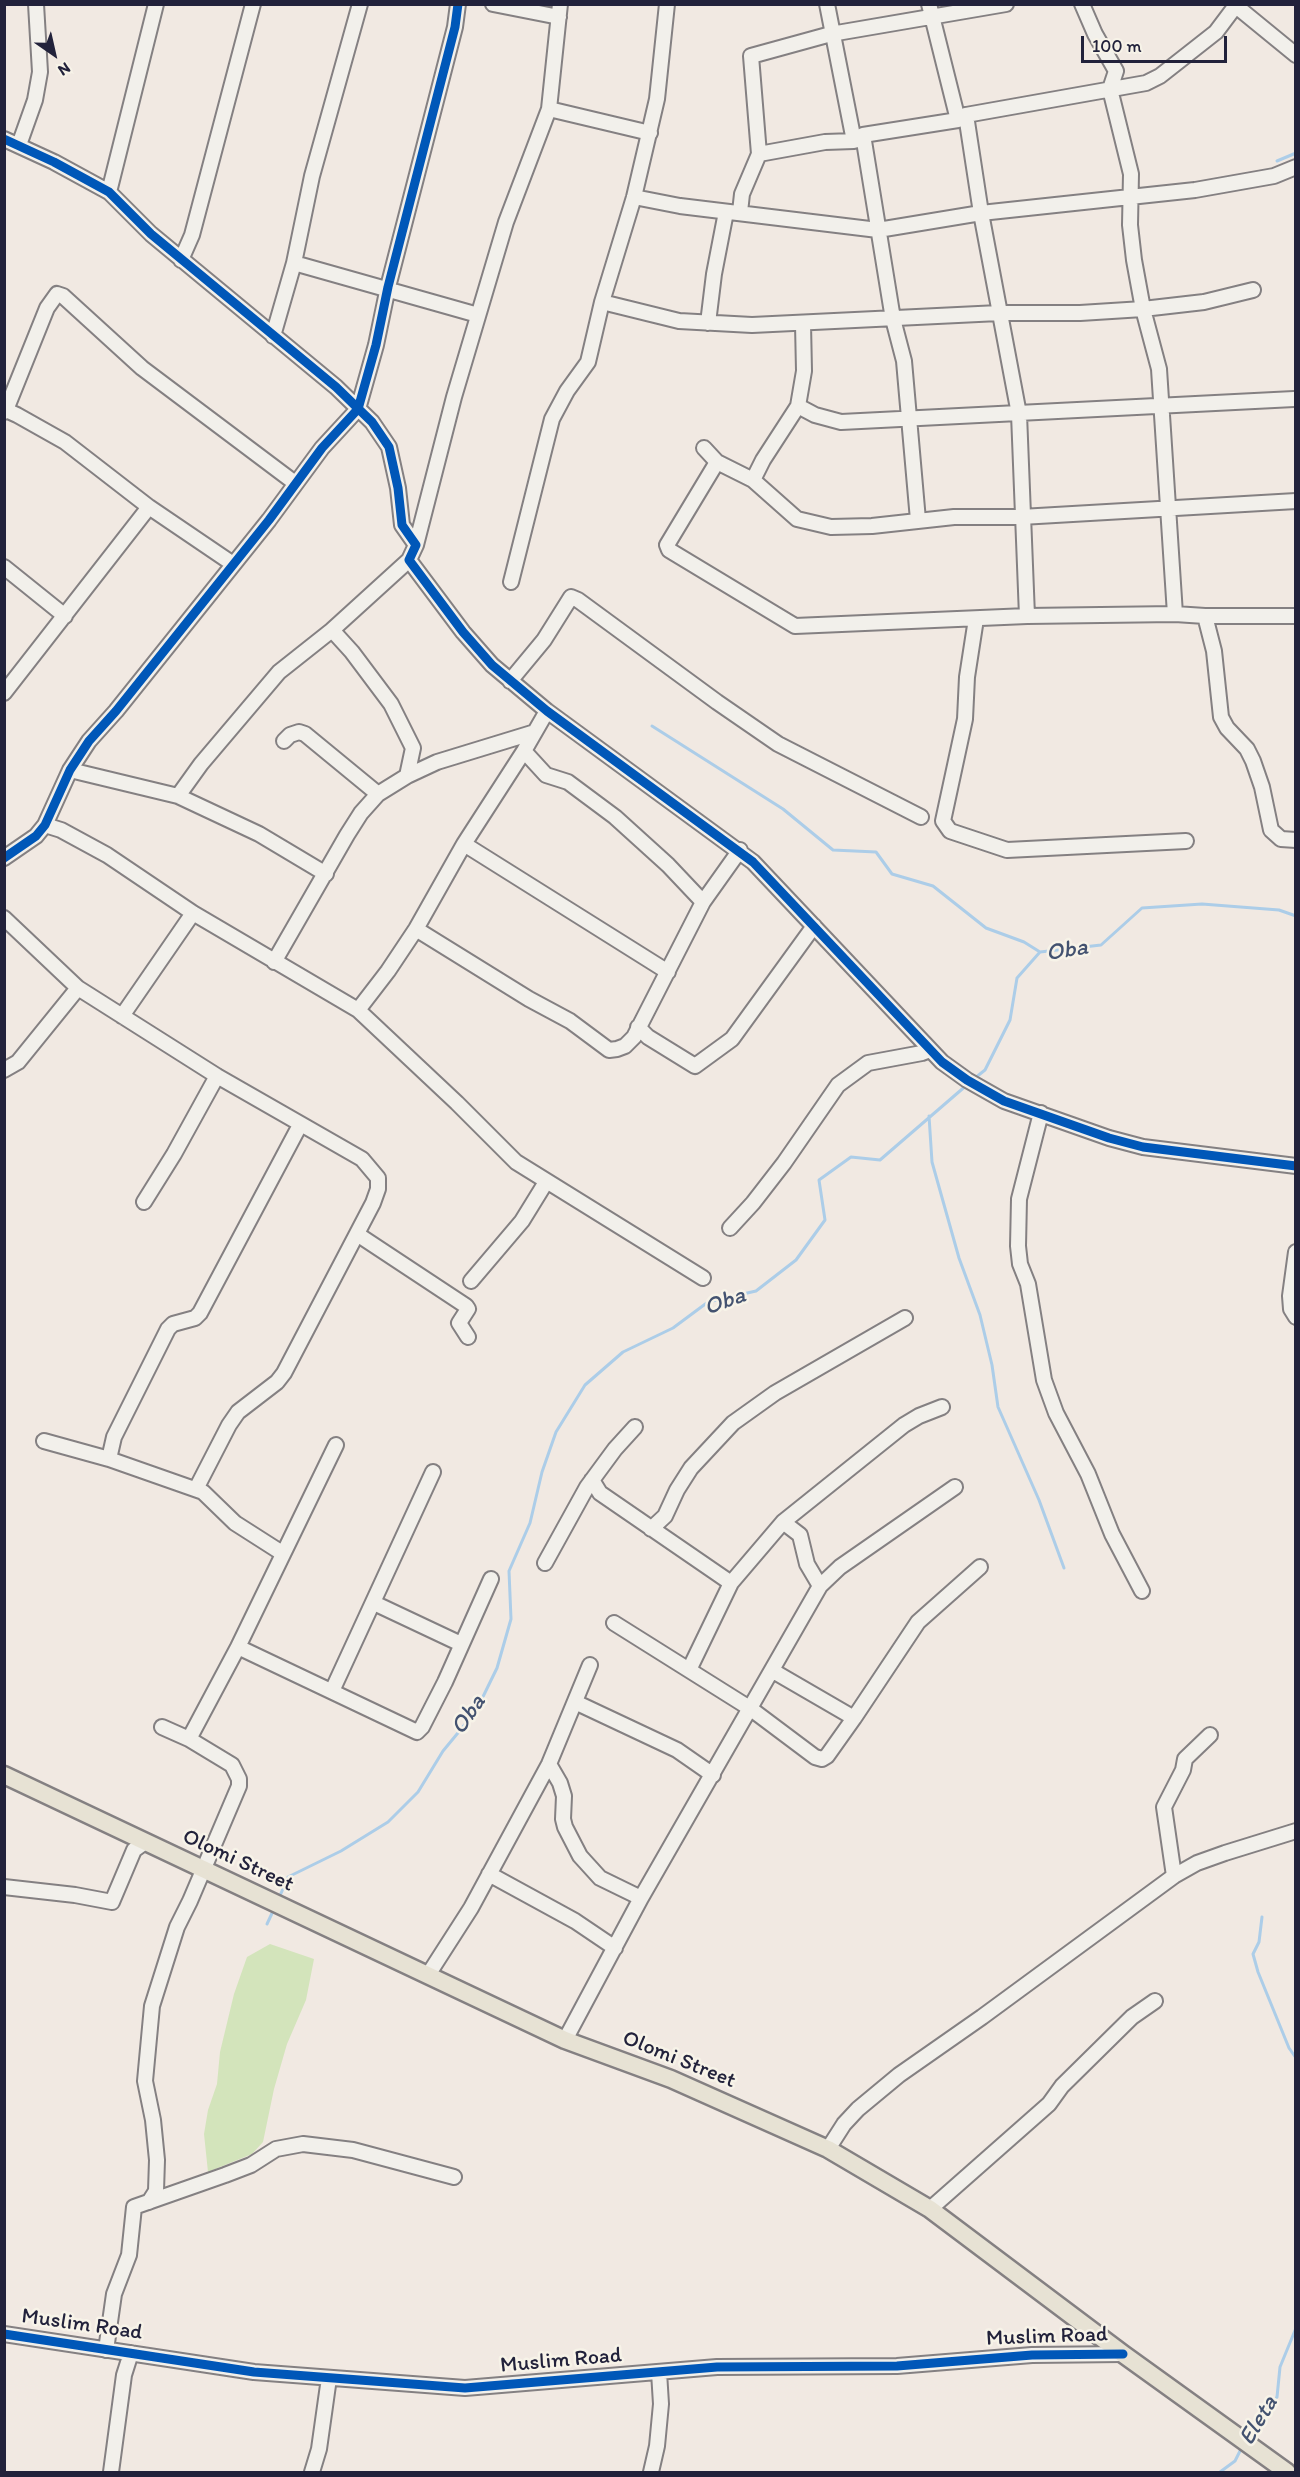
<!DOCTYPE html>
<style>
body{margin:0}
#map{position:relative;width:1300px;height:2477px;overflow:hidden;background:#f1e9e2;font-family:Itim,sans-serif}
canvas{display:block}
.frame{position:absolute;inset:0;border:6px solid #22223b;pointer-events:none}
.north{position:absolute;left:24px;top:24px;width:60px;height:60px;-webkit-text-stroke:4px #f7f3e8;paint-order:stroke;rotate:146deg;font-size:16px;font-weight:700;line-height:24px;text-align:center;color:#22223b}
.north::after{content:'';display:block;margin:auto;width:21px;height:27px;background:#22223b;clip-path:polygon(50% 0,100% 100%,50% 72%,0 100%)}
.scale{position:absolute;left:1081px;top:36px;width:146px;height:27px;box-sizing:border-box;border:3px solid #22223b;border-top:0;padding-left:8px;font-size:18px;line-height:21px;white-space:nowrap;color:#22223b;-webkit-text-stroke:4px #f7f3e8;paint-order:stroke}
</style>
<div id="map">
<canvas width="1300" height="2477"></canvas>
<div class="frame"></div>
<div class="north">N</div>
<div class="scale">100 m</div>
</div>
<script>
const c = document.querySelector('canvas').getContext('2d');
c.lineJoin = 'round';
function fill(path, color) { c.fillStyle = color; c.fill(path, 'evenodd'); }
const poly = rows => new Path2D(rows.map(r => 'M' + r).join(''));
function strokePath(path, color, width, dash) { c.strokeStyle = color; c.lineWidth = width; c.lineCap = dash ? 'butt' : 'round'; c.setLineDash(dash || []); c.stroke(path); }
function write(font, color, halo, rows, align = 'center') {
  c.font = font + ' Itim,sans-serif'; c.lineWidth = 5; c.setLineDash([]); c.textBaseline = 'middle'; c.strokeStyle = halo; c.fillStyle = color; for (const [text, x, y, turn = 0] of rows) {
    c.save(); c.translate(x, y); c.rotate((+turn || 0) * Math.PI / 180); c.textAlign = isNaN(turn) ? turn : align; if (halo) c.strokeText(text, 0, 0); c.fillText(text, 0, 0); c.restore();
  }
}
fill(poly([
 [270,1944,314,1959,306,2000,287,2044,274,2089,263,2142,252,2154,208,2172,204,2134,208,2110,217,2084,220,2052,234,1994,247,1957]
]), '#d3e4bb');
strokePath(poly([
 [1277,161,1296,153],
 [652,726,783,809,833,850,876,852,892,874,933,886,986,928,1024,942,1040,952],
 [975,1078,985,1070,1010,1020,1017,978,1040,952,1101,945,1142,908,1202,904,1279,910,1296,916],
 [929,1116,932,1162,959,1258,980,1315,992,1365,998,1407,1039,1500,1064,1568],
 [279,1898,288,1877,341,1851,388,1822,418,1792,443,1751,476,1711,497,1668,511,1619,509,1571,530,1523,542,1472,556,1432,585,1385,623,1352,673,1328,708,1302,756,1291,796,1260,825,1220,819,1180,851,1157,880,1160,968,1084],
 [1262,1917,1259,1942,1253,1954,1258,1972,1289,2048,1296,2058],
 [267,1924,274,1909],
 [1248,2436,1258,2417,1277,2397,1280,2367,1296,2328],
 [1220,2472,1235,2461,1242,2447]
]), '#accde8', 3);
const minor = poly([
 [493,4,559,17],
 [827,4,854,141],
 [929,4,958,120],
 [1082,4,1095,34,1116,71,1110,89,1131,174,1130,225,1134,260,1143,309,1159,369,1175,614],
 [1236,6,1296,55],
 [549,109,650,133],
 [966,115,981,213,1019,414,1027,616],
 [863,135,893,319,904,361,918,520],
 [4,139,54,162,109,192,151,234,336,387,372,422,389,447,398,488,402,525,416,545,409,560,463,632,492,665,547,711,753,862,942,1062,967,1080,1004,1101,1109,1138,1143,1147,1296,1166],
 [19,145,35,100,40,72,36,4],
 [759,154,825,142,854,141,863,135,958,120,966,115,1146,83,1160,76,1216,32,1237,4],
 [109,192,156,4],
 [634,197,680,206,878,230,981,213,1195,190,1274,176,1296,167],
 [740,212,742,194,759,154,751,56,831,34,1006,4],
 [181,260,192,235,253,4],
 [294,263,478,315],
 [602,302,679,321,752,325,999,313,1080,313,1143,309,1204,302,1253,290],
 [708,323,714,274,726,212],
 [273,336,294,263,312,176,360,4],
 [798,406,815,415,841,422,1294,399],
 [6,410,47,308,57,294,63,296,142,368,295,483],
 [4,412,6,410,17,415,65,442,149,507,233,564],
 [704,448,717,462,753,480,797,519,831,527,872,526,954,517,1021,517,1296,501],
 [717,462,667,545,669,550,795,626,1027,616,1175,614,1205,616,1296,616],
 [753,480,763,460,798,406,804,371,803,324],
 [416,545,454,397,506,222,549,109,560,4],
 [4,567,65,616],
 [511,582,552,419,567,391,588,362,602,302,634,197,657,99,667,4],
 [1205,616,1214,651,1221,717,1227,728,1247,749,1253,761,1262,787,1271,830,1281,839,1296,840],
 [976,619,967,677,965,719,943,821,950,831,1007,850,1186,841],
 [332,630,352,652,391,704,413,748,407,776],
 [510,681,544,640,571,597,578,600,717,702,778,744,921,817],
 [4,693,149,507],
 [284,741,290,735,299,732,305,734,378,794],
 [524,751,546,775,568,782,615,817,668,865,703,902],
 [70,770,178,796,259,834,326,874],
 [178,796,201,764,279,672,332,630,409,560],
 [45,825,61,830,107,855,193,913,358,1010,457,1103,516,1162,703,1278],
 [464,844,668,972],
 [4,858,36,836,45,825,70,770,89,741,116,711,269,520,322,448,358,409,376,345,388,287,455,27,458,4],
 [4,918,78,988,217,1076,362,1159,378,1178,378,1189,373,1203,284,1373,277,1382,238,1412,229,1425,196,1489],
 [416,929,529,999,570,1021,609,1050,617,1049,625,1046,634,1037,703,902,740,850],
 [274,962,347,835,361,813,378,794,407,776,437,762,535,732],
 [358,1010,388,971,416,929,464,844,524,751,547,711],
 [122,1016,193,913],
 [638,1027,648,1037,695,1066,732,1039,814,926],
 [4,1070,18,1062,78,988],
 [1041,1113,1019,1199,1018,1246,1020,1264,1028,1284,1044,1380,1056,1413,1088,1474,1112,1534,1142,1591],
 [144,1202,174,1154,217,1076],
 [730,1228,753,1203,784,1163,838,1085,868,1063,922,1053,930,1050],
 [357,1234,466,1306,468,1309,459,1323,468,1337],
 [1296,1252,1290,1296,1291,1309,1296,1317],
 [471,1281,522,1221,546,1182],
 [44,1441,109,1459,203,1492,235,1523,282,1553],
 [109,1459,114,1437,168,1329,173,1324,195,1318,200,1313,300,1125],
 [592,1480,600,1493,731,1583],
 [783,1522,800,1535,807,1564,820,1586],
 [651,1529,665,1516,677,1490,691,1468,733,1423,775,1393,905,1318],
 [545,1563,587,1487,615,1449,635,1427],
 [374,1603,461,1644],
 [614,1623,751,1709,815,1757,822,1759,827,1756,854,1718,918,1622,980,1567],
 [238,1647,417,1732,422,1727,445,1682,491,1579],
 [689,1670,731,1583,783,1522,904,1425,919,1416,942,1407],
 [773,1671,854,1718],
 [332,1691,433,1472],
 [575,1702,677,1750,713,1775],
 [189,1739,238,1647,336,1445],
 [549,1764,560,1783,564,1796,563,1819,565,1827,580,1856,600,1878,641,1898],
 [489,1874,575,1921,615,1948],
 [1174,1876,1164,1807,1183,1770,1185,1759,1210,1735],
 [4,1887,75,1895,112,1902,134,1850,145,1842],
 [428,1975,471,1908,549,1764,590,1665],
 [565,2040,641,1898,820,1586,840,1567,955,1487],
 [828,2149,844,2124,858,2109,899,2075,982,2017,1174,1876,1197,1863,1225,1853,1296,1831],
 [149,2202,156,2191,157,2160,153,2120,145,2081,152,2006,177,1927,190,1901,239,1786,239,1779,232,1765,189,1739,162,1727],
 [930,2209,1049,2104,1062,2086,1132,2017,1155,2001],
 [4,2334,254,2372,465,2388,717,2367,897,2366,1032,2355,1123,2354],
 [106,2350,114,2294,129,2255,134,2207,225,2175,251,2165,276,2149,303,2144,353,2150,454,2177],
 [111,2472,124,2375,131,2353],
 [312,2472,319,2449,329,2378],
 [651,2472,657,2446,661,2404,659,2372]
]);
const major = poly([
 [4,1775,565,2040,671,2079,828,2149,930,2209,1123,2354,1287,2472]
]);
strokePath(minor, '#848082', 18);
strokePath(major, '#848082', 21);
strokePath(minor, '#f2f0eb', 14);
strokePath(major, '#e7e2d4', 16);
strokePath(poly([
 [4,139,54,162,109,192,151,234,336,387,372,422,389,447,398,488,402,525,416,545,409,560,463,632,492,665,547,711,753,862,942,1062,967,1080,1004,1101,1109,1138,1143,1147,1296,1166],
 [4,858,36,836,45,825,70,770,89,741,116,711,269,520,322,448,358,409,376,345,388,287,455,27,458,4],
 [4,2334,254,2372,465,2388,717,2367,897,2366,1032,2355,1123,2354]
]), '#0057b8', 9);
write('22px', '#22223b', '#f7f3e8', [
 ["Olomi Street",238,1861,25],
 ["Olomi Street",679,2060,22],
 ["Muslim Road",82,2325,8],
 ["Muslim Road",1047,2337,-2],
 ["Muslim Road",561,2361,-5]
]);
write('italic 24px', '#435270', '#f7f3e8', [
 ["Oba",1067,951,-10],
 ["Oba",725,1302,-20],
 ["Oba",469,1715,-56],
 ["Eleta",1259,2421,-59]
]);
</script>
